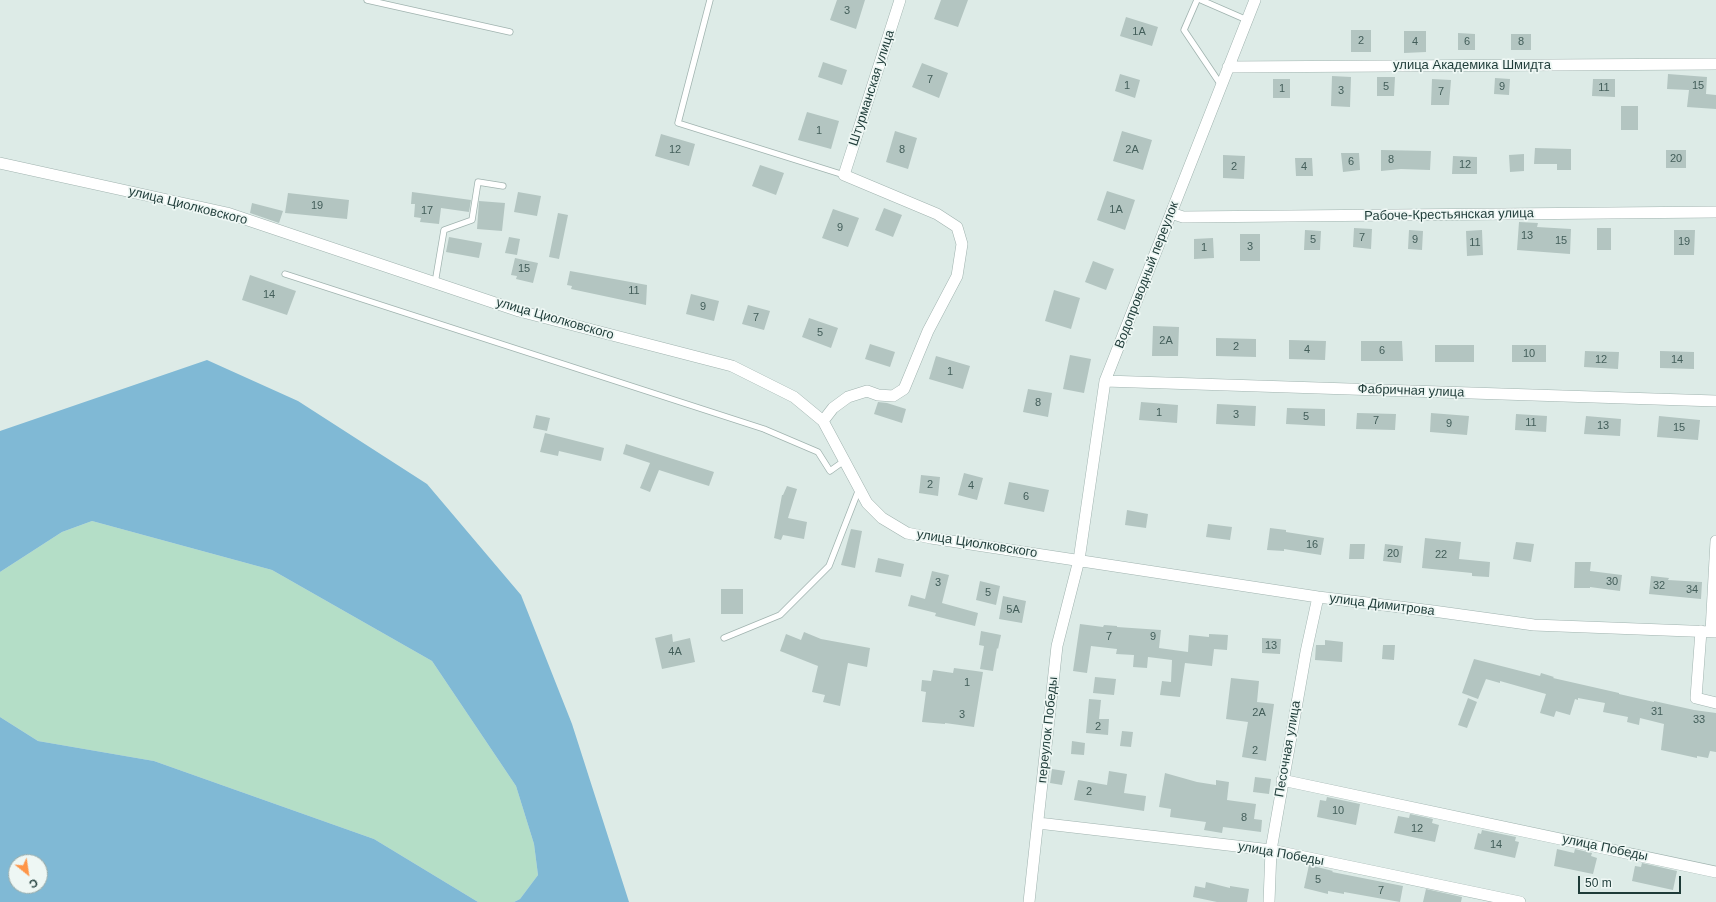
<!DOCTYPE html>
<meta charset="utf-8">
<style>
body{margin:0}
#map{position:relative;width:1716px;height:902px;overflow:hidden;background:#ddebe7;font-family:Helvetica,sans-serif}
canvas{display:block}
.north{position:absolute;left:8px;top:854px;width:40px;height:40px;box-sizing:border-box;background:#eef7f4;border:1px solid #9baca9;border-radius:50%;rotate:150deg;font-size:11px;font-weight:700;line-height:16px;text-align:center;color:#1e3b38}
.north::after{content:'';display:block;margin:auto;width:14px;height:18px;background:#fe9548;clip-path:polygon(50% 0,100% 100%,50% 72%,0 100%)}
.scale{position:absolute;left:1578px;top:876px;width:103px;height:18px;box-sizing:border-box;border:2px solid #1e3b38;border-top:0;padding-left:5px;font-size:12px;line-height:14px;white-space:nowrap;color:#1e3b38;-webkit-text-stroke:3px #eef7f4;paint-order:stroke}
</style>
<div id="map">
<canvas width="1716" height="902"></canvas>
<div class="north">С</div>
<div class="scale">50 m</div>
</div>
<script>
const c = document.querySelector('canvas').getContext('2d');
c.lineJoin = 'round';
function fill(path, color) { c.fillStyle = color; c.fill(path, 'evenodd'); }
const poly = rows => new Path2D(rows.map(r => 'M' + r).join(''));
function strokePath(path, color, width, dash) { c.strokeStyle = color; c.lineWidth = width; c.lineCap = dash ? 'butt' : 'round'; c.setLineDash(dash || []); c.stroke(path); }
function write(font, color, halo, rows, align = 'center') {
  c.font = font + ' Helvetica,sans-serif'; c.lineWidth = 3.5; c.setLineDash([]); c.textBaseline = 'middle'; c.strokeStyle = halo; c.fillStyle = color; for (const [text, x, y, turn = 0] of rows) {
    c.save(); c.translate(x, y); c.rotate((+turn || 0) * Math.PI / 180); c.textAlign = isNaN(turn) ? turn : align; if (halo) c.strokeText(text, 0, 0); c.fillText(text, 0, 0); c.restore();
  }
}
fill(poly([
 [92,521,272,570,432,661,516,786,534,844,538,875,520,899,514,902,478,902,374,839,154,761,38,741,0,717,0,572,62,532]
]), '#b4dec7');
fill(poly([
 [207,360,298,401,427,484,521,595,572,724,629,902,514,902,520,899,538,875,534,844,516,786,432,661,272,570,92,521,62,532,0,572,0,431],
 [0,717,38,741,154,761,374,839,478,902,0,902],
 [16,862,40,862,40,886,16,886]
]), '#80b9d5');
fill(poly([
 [837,0,865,0,856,29,830,20],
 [941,0,968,0,958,27,934,19],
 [1126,17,1158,27,1152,46,1120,36],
 [1351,30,1371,30,1371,52,1351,52],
 [1404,31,1426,31,1426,52,1404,53],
 [1458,33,1475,34,1475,50,1458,50],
 [1511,34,1531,34,1531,50,1511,50],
 [823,62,847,70,842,85,818,77],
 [922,63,948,73,939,98,912,87],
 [1120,74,1140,80,1135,98,1115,91],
 [1668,74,1707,77,1706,94,1716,95,1716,109,1687,107,1689,90,1667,89],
 [1332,76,1351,77,1350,107,1331,106],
 [1377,77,1395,77,1394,96,1377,96],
 [1495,78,1510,79,1509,95,1494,94],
 [1273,79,1290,79,1290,98,1273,98],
 [1432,79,1451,80,1449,105,1431,105],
 [1593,79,1615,79,1615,97,1592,96],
 [1621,106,1638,106,1638,130,1621,130],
 [807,112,839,121,831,149,798,140],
 [895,131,917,138,908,169,886,162],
 [1122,131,1152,140,1143,170,1113,161],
 [661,134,695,144,689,166,655,156],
 [1535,148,1571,149,1571,170,1557,170,1557,164,1534,164],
 [1381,150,1431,151,1430,170,1401,169,1381,171],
 [1666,150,1686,150,1686,168,1666,168],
 [1341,153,1359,153,1360,170,1343,172],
 [1524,154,1524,171,1510,172,1509,155],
 [1223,155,1245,156,1244,179,1223,178],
 [1453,156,1477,157,1477,174,1452,174],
 [1295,158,1312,158,1313,176,1296,176],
 [760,165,784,173,776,195,752,186],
 [1107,191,1135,200,1125,230,1097,220],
 [412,192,471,200,469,212,441,208,439,224,420,222,421,218,414,217,415,204,411,204],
 [518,192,541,196,537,216,514,212],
 [288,193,349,200,347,219,285,213],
 [479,201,505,203,502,231,477,229],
 [252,203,283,211,279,223,250,213],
 [884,208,902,215,893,237,875,230],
 [833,209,859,218,848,247,822,238],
 [558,213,568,215,559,259,549,257],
 [1519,222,1538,223,1537,227,1571,229,1570,254,1517,250],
 [1354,228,1372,229,1371,249,1353,247],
 [1597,228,1611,228,1611,250,1597,250],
 [1305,230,1321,231,1320,250,1304,250],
 [1409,230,1423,231,1422,250,1408,249],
 [1482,230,1483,255,1467,256,1466,231],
 [1674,230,1695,230,1694,255,1674,255],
 [1240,234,1260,234,1260,261,1240,261],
 [449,237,482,243,479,258,446,252],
 [509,237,520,239,517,255,505,253],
 [1213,238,1214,258,1194,259,1194,239],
 [515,258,538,263,533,283,516,279,517,276,511,275],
 [1093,261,1114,269,1106,290,1085,282],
 [570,271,647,285,646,305,571,289,572,286,567,285],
 [250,275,296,291,287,315,242,300],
 [1054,290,1080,298,1071,329,1045,321],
 [691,294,719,301,714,321,686,314],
 [748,305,770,311,764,330,742,324],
 [809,318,838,328,831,348,802,337],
 [1153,326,1179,327,1178,356,1152,356],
 [1216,338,1256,339,1256,357,1216,356],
 [1289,340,1326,341,1325,360,1289,359],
 [1361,341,1402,341,1403,361,1361,361],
 [870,344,895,352,890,367,865,359],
 [1435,345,1474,345,1474,362,1435,362],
 [1512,345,1546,345,1546,362,1512,362],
 [1585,351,1619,352,1618,369,1584,367],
 [1660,351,1694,352,1694,369,1660,368],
 [1070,355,1091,359,1084,393,1063,389],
 [936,356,970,366,963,389,929,379],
 [1028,389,1052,393,1048,417,1023,412],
 [878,402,887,403,906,409,902,423,874,414],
 [1141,402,1178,405,1177,423,1139,420],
 [1217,404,1256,406,1255,426,1216,424],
 [1287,408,1325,409,1325,426,1286,424],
 [1357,413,1396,414,1395,430,1356,429],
 [1431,413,1469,416,1467,435,1430,432],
 [1516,414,1547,416,1546,432,1515,430],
 [536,415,550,418,547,431,533,428],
 [1586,416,1621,419,1620,436,1584,434],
 [1659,416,1700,420,1698,440,1657,437],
 [545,433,604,448,601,461,559,451,558,456,540,452],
 [626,444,714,472,709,486,659,470,650,492,640,488,650,463,623,454],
 [964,473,983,478,977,500,958,495],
 [921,475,940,477,938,496,919,493],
 [1009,482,1049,490,1044,512,1004,504],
 [787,486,797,489,788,518,807,522,804,539,783,535,781,540,774,538,782,495,783,495],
 [1127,510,1148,514,1146,528,1125,525],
 [1208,524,1232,527,1230,540,1206,537],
 [1270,528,1286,530,1286,532,1324,538,1321,555,1284,549,1284,551,1267,550],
 [851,529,862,531,855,568,841,565],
 [1425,538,1461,542,1459,559,1490,562,1489,577,1472,576,1472,573,1422,568],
 [1516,542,1534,544,1531,562,1513,559],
 [1350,544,1365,544,1364,559,1349,559],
 [1385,544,1403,546,1401,563,1383,561],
 [878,558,904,564,901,577,875,572],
 [1575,562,1591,562,1590,571,1622,575,1620,591,1590,587,1590,588,1574,588],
 [932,571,949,575,942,603,978,613,975,626,935,616,936,613,908,606,911,595,925,599],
 [1651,576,1669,578,1668,580,1702,582,1701,599,1649,594],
 [980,581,1000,586,996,605,976,600],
 [721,589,743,589,743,614,721,614],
 [1003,596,1026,601,1022,623,999,619],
 [1080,624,1103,627,1104,625,1117,626,1117,627,1161,630,1159,648,1188,652,1189,635,1209,637,1209,634,1228,635,1227,650,1214,649,1212,666,1185,663,1180,697,1160,695,1162,681,1171,682,1172,660,1148,657,1147,668,1133,667,1134,655,1116,654,1117,649,1091,646,1087,673,1073,671],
 [981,631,1001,635,998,649,997,648,993,671,980,669,984,646,979,645],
 [804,632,821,639,870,648,867,667,848,663,840,706,823,702,825,695,812,692,818,666,780,651,786,634,801,640],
 [672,634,673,642,690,638,695,662,662,669,655,638],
 [1262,638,1281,639,1280,654,1262,653],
 [1325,640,1343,642,1342,662,1315,660,1316,645,1325,645],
 [1383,645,1395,645,1394,660,1382,659],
 [1474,659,1540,676,1541,673,1554,677,1553,678,1619,693,1619,694,1654,702,1654,701,1694,710,1716,713,1716,752,1710,751,1708,758,1697,756,1697,758,1661,750,1664,724,1640,718,1639,725,1627,722,1628,717,1603,712,1605,703,1578,698,1578,700,1575,699,1570,715,1556,711,1554,717,1540,713,1546,694,1500,681,1500,683,1486,679,1478,699,1462,693],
 [954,668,983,672,974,727,945,723,945,724,922,722,926,692,921,691,922,680,931,681,933,670,953,673],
 [1095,677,1116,679,1114,695,1093,693],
 [1231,678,1259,681,1257,702,1274,704,1266,761,1242,757,1248,722,1226,719],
 [1468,698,1477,702,1467,728,1458,725],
 [1089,699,1101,700,1099,719,1109,719,1108,735,1086,733],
 [1122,731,1133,732,1131,747,1120,746],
 [1072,741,1085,743,1084,755,1071,754],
 [1052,769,1065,771,1062,785,1050,783],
 [1109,771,1127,774,1124,793,1146,796,1144,811,1074,800,1078,780,1107,785],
 [1165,773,1197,782,1216,785,1216,780,1229,782,1227,800,1256,804,1254,819,1262,820,1261,832,1223,827,1222,833,1204,830,1206,822,1170,817,1171,809,1159,807],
 [1255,777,1271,779,1269,794,1253,792],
 [1327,797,1360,804,1356,825,1317,817,1320,800,1326,801],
 [1410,814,1433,819,1432,823,1439,825,1435,842,1394,833,1398,816,1409,818],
 [1482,830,1516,837,1515,841,1519,842,1515,858,1474,849,1478,833,1481,834],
 [1557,849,1574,853,1575,849,1592,853,1591,856,1597,858,1593,874,1554,866],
 [1642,863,1677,871,1673,890,1632,881,1635,866,1641,867],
 [1309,865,1333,871,1332,872,1403,886,1400,902,1344,892,1344,894,1328,891,1328,894,1304,888],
 [1206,882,1230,888,1230,886,1249,889,1247,902,1217,902,1193,897,1195,886,1205,888],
 [1426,889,1462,897,1461,902,1423,902]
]), '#b3c5c1');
const service = poly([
 [367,0,510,32],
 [710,0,678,123,844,175],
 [1197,0,1184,30,1221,85],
 [1201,0,1247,20],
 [285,274,764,429,818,452,830,471,844,461],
 [435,283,444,230,472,220,478,182,503,186],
 [724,638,780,615,829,566,859,489]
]);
const minor = poly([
 [1228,67,1716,64],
 [0,163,227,213,519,311,732,366,794,397,823,421,867,503,882,518,907,533,931,538,1318,597,1433,611,1534,625,1716,632],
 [1171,213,1183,217,1716,212],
 [1105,381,1716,401],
 [823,421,833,408,848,397,867,391,878,395,893,396,904,389,928,331,957,276,962,244,957,227,937,214,844,175,900,0],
 [1701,631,1696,698,1716,703],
 [1711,631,1716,541],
 [1282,780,1716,872],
 [1038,823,1271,850,1520,902],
 [1029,902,1057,646,1079,560,1105,381,1255,0],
 [1269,902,1271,850,1306,652,1318,597]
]);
strokePath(service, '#a0b3af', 7);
strokePath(minor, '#a0b3af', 12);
strokePath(service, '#fff', 5.5);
strokePath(minor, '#fff', 11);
write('11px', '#435e5a', null, [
 ["3",847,11],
 ["1А",1139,32],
 ["2",1361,41],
 ["4",1415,42],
 ["6",1467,42],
 ["8",1521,42],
 ["7",930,80],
 ["1",1127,86],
 ["15",1698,86],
 ["5",1386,87],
 ["9",1502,87],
 ["11",1604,88],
 ["1",1282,89],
 ["3",1341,91],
 ["7",1441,92],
 ["1",819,131],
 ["12",675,150],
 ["8",902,150],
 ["2А",1132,150],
 ["20",1676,159],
 ["8",1391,160],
 ["6",1351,162],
 ["12",1465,165],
 ["2",1234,167],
 ["4",1304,167],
 ["19",317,206],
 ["1А",1116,210],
 ["17",427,211],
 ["9",840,228],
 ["13",1527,236],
 ["7",1362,238],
 ["5",1313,240],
 ["9",1415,240],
 ["15",1561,241],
 ["19",1684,242],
 ["11",1475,243],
 ["3",1250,247],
 ["1",1204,248],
 ["15",524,269],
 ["11",634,291],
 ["14",269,295],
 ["9",703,307],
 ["7",756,318],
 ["5",820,333],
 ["2А",1166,341],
 ["2",1236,347],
 ["4",1307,350],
 ["6",1382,351],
 ["10",1529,354],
 ["12",1601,360],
 ["14",1677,360],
 ["1",950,372],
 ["8",1038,403],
 ["1",1159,413],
 ["3",1236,415],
 ["5",1306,417],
 ["7",1376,421],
 ["11",1531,423],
 ["9",1449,424],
 ["13",1603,426],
 ["15",1679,428],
 ["2",930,485],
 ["4",971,486],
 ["6",1026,497],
 ["16",1312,545],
 ["20",1393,554],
 ["22",1441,555],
 ["30",1612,582],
 ["3",938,583],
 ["32",1659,586],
 ["34",1692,590],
 ["5",988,593],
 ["5А",1013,610],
 ["7",1109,637],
 ["9",1153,637],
 ["13",1271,646],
 ["4А",675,652],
 ["1",967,683],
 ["31",1657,712],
 ["2А",1259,713],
 ["3",962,715],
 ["33",1699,720],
 ["2",1098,727],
 ["2",1255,751],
 ["2",1089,792],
 ["10",1338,811],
 ["8",1244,818],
 ["12",1417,829],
 ["14",1496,845],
 ["5",1318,880],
 ["7",1381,891]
]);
write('13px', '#1e3b38', '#eef7f4', [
 ["улица Академика Шмидта",1472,65],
 ["Штурманская улица",872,88,-72],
 ["улица Циолковского",188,206,14],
 ["Рабоче-Крестьянская улица",1449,215,-1],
 ["Водопроводный переулок",1147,275,-69],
 ["улица Циолковского",555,319,16],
 ["Фабричная улица",1411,391,2],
 ["улица Циолковского",977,544,9],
 ["улица Димитрова",1382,605,7],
 ["переулок Победы",1048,730,-84],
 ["Песочная улица",1288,749,-80],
 ["улица Победы",1605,848,12],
 ["улица Победы",1281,854,10]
]);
</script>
